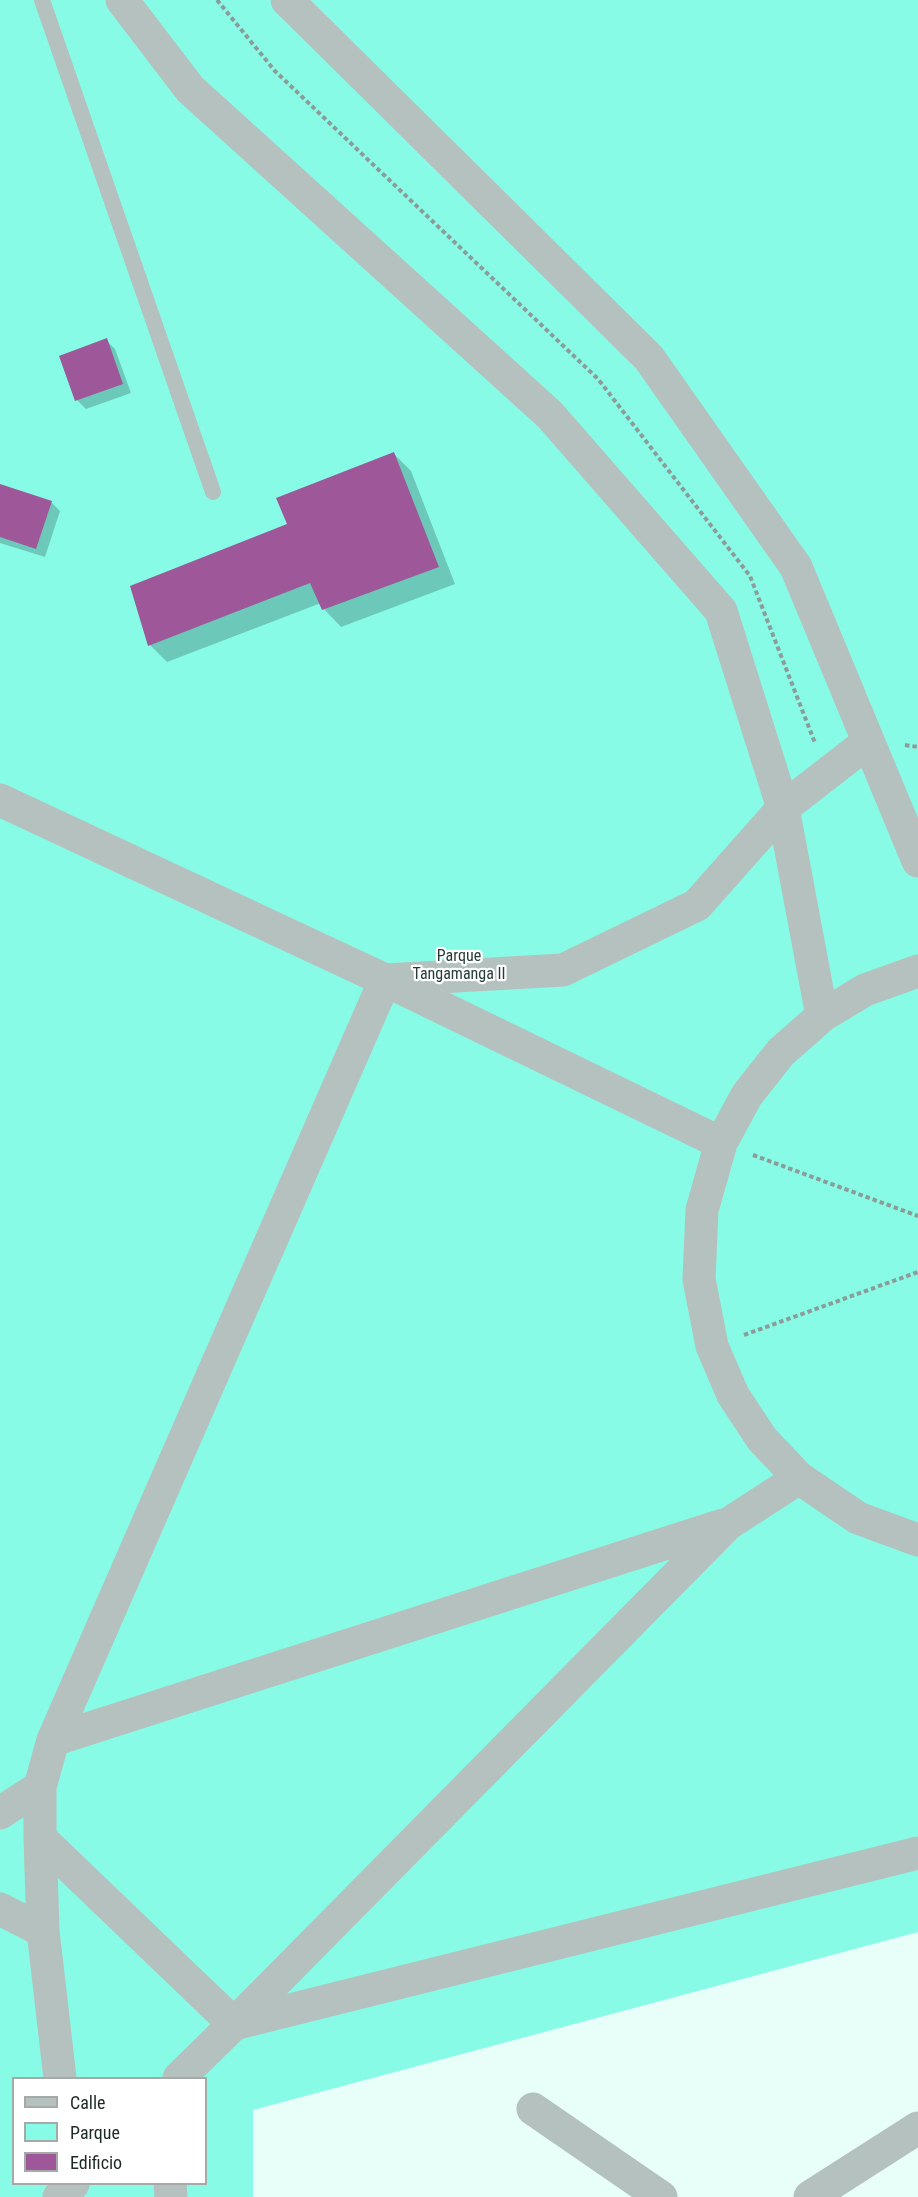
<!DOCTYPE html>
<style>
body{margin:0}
#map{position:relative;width:918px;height:2197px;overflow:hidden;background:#e7fef9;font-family:"Roboto Condensed",sans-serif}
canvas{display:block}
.legend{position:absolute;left:12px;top:2077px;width:195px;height:108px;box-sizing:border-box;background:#fff;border:2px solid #a5a9a8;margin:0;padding:8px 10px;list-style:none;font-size:18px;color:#1e2926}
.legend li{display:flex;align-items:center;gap:12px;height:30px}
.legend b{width:30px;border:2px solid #a5a9a8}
</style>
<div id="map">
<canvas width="918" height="2197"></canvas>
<ul class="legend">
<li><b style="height:8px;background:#b4c1be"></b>Calle</li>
<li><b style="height:16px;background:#88fbe6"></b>Parque</li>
<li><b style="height:16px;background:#9e5798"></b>Edificio</li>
</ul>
</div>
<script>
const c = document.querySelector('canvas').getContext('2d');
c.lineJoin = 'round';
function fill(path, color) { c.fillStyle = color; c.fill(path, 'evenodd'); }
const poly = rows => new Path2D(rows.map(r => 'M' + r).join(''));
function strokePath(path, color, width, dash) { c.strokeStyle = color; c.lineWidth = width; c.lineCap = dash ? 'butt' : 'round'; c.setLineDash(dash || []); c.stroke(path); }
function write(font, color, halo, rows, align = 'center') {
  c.font = font + ' "Roboto Condensed",sans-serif'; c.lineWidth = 4.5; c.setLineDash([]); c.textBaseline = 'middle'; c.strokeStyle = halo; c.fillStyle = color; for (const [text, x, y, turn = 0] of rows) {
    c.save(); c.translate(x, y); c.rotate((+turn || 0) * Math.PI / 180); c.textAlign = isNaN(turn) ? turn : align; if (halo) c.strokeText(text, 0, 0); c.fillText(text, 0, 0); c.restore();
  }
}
fill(poly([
 [0,0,918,0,918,1932,253,2110,253,2197,0,2197],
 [14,2078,206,2078,206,2184,14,2184]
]), '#88fbe6');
fill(poly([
 [106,340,115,349,131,393,86,409,77,400],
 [394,454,411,471,455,584,341,627,324,609,321,603,167,662,150,645,289,525],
 [0,486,51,502,60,511,45,557,0,543]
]), '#0003');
fill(poly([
 [107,338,123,384,75,401,59,356],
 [394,452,439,567,322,610,310,583,148,646,130,586,287,524,276,498],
 [0,484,52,501,36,549,0,537]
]), '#9e5798');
strokePath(poly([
 [217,0,275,71,598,379,750,576,815,743],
 [905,745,918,747],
 [753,1155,918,1216],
 [744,1335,918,1272]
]), '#8c9d99', 4, [4.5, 3]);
strokePath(poly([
 [42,0,213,492]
]), '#b4c1be', 16);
strokePath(poly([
 [122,0,190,89,550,415,721,611,783,808,822,1016],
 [287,0,649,358,796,567,918,861],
 [0,800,385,980,721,1143],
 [918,971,865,990,822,1016,781,1052,747,1095,721,1143,702,1210,699,1279,712,1346,733,1395,762,1439,799,1478,858,1518,918,1540],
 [53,1740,723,1525],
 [0,1813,40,1787],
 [40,1838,234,2024,728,1524,799,1478],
 [0,1909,43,1931],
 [60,2078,43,1931,40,1838,40,1787,53,1740,385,980,563,970,697,905,783,808,868,742],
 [179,2078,234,2024,918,1853],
 [533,2109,661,2197],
 [170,2184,171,2197],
 [59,2197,73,2184],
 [810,2197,918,2128]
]), '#b4c1be', 33);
write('16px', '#243c37', '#fff', [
 ["Parque",459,957],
 ["Tangamanga II",459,975]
]);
</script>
